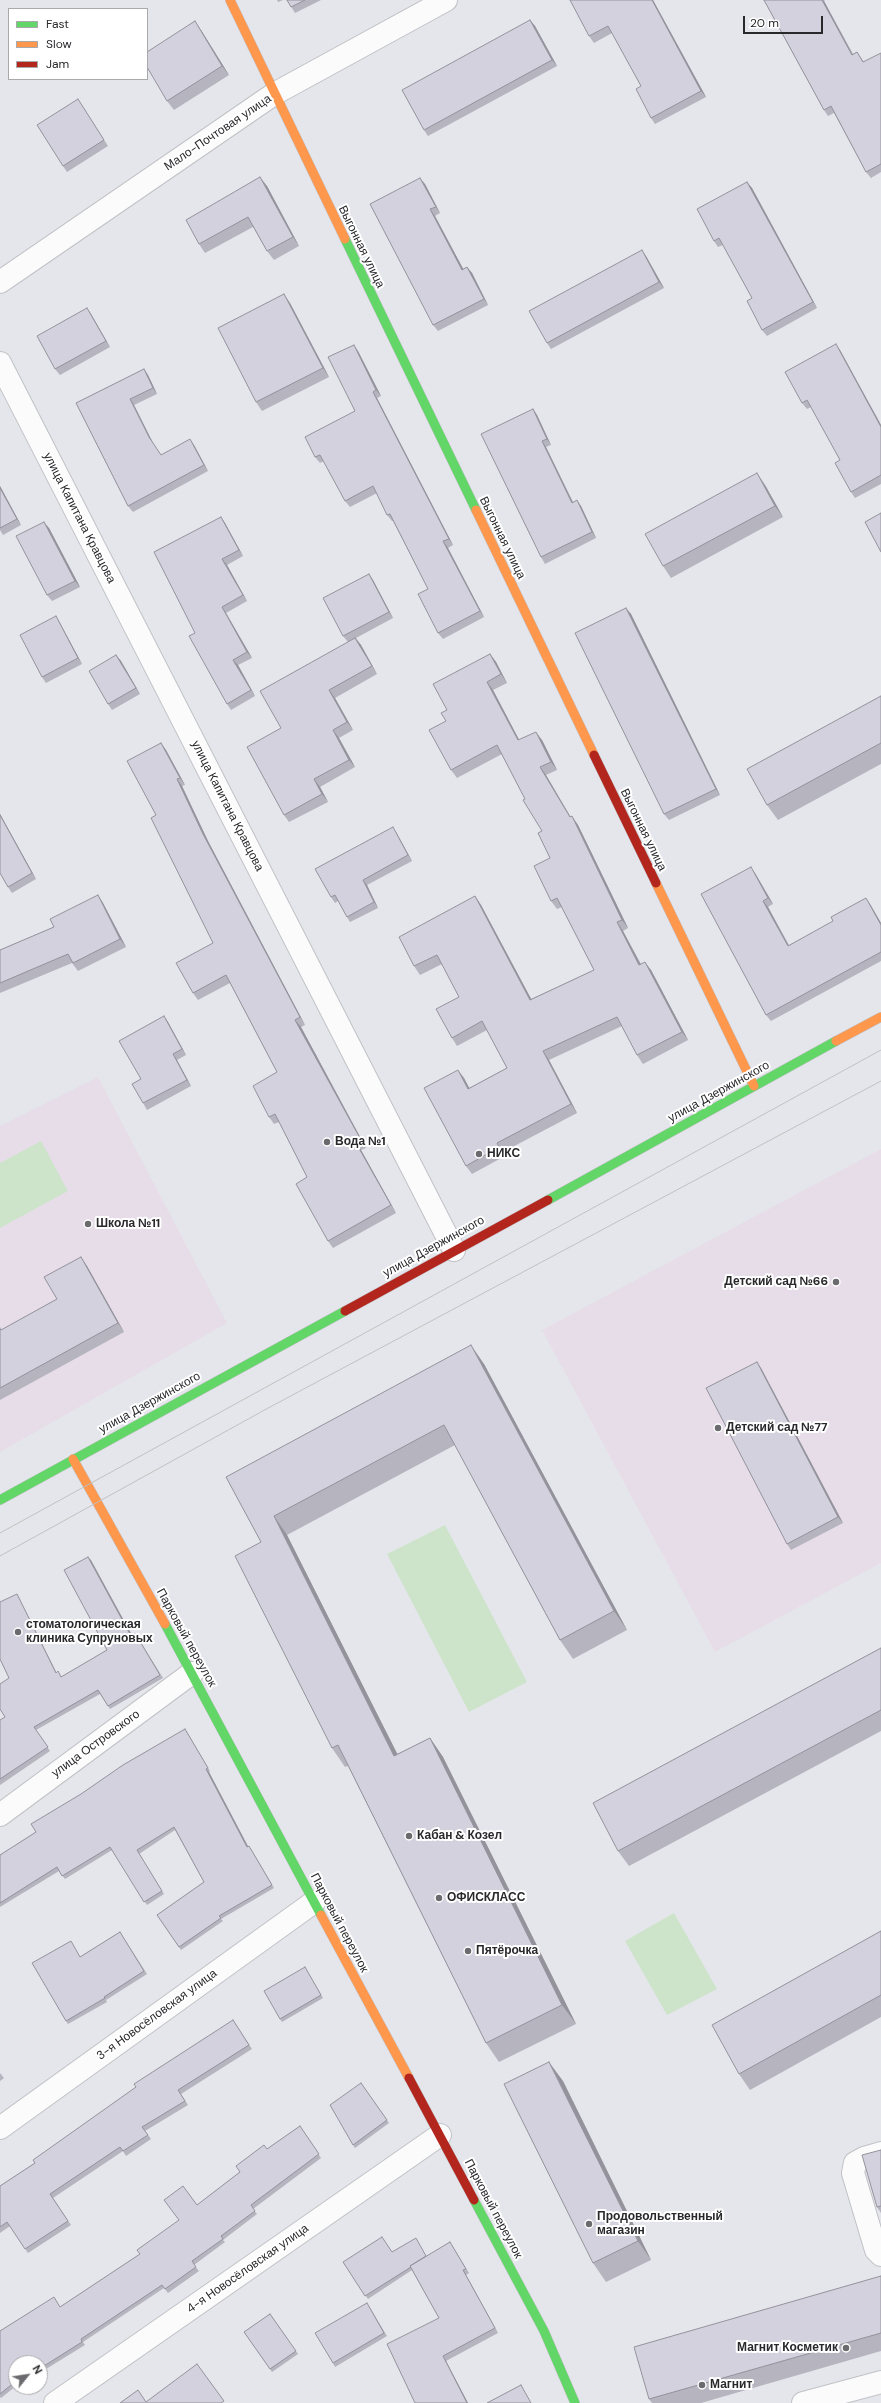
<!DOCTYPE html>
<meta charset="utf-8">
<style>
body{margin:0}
#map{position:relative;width:881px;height:2403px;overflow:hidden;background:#e5e6eb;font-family:"DM Sans",sans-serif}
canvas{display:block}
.legend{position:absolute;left:8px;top:8px;width:140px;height:72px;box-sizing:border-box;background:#fff;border:1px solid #a9a9ab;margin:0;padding:5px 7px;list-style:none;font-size:12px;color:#29292c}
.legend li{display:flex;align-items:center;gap:8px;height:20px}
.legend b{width:20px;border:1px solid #a9a9ab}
.north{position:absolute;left:8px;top:2355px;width:40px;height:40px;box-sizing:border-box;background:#fff;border:1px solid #a9a9ab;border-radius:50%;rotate:60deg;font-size:11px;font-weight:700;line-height:16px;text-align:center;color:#29292c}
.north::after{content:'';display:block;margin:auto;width:14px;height:18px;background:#6b6b6f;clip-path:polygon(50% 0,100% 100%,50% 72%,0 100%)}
.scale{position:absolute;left:743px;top:16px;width:80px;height:18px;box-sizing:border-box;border:2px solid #29292c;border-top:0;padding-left:5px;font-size:12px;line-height:14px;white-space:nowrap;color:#29292c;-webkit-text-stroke:3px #fff;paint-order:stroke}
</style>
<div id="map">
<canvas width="881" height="2403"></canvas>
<ul class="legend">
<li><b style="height:5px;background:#63d668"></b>Fast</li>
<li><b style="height:5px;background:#ff974d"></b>Slow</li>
<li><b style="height:5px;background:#b3261e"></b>Jam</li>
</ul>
<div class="north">N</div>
<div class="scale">20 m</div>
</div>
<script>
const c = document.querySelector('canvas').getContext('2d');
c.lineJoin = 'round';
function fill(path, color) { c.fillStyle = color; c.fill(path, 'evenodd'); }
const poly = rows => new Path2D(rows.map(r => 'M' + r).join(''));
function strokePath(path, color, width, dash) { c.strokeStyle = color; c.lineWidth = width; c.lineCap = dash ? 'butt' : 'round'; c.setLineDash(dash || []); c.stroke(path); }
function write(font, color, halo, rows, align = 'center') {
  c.font = font + ' "DM Sans",sans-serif'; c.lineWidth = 4; c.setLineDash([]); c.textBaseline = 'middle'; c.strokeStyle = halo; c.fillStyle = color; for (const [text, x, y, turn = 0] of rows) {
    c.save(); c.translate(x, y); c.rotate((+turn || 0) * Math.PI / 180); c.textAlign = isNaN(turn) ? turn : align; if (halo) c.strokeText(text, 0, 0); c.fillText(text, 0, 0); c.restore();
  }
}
fill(poly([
 [98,1077,227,1323,0,1452,0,1126],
 [881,1149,881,1563,715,1652,542,1330]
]), '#e6dde8');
fill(poly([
 [41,1141,68,1191,0,1228,0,1163],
 [445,1525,527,1682,469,1712,387,1554],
 [674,1913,717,1989,667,2015,625,1941]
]), '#cde4cb');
const street = poly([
 [0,282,274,94,446,0],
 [0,363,454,1250],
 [0,1815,192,1673],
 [0,2128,314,1902],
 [881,2153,864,2158,855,2163,853,2173,876,2250,881,2255],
 [55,2403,440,2135],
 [803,2403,881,2382]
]);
const fast = poly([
 [345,239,476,510],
 [548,1200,836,1041],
 [0,1500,345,1311],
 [165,1624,321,1915],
 [474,2200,544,2331,575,2403]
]);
const slow = poly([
 [230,0,345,239],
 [476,510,594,755],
 [656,883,754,1086],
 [836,1041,881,1017],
 [73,1459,165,1624],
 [321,1915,409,2078]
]);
const jam = poly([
 [594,755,656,883],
 [345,1311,548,1200],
 [409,2078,474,2200]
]);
strokePath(street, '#c1c2c6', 24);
strokePath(fast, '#c1c2c6', 10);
strokePath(slow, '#c1c2c6', 10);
strokePath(jam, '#c1c2c6', 10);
strokePath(street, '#fbfbfc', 22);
strokePath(fast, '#63d668', 9);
strokePath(slow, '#ff974d', 9);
strokePath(jam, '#b3261e', 9);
strokePath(poly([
 [0,1533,881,1050],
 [0,1556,270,1407,881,1081]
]), '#c1c1c2', 1);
fill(poly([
 [277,0,283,0,278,2],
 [287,0,321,0,295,13],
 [653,0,706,97,655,124,651,118,641,86,612,33,594,43,589,36],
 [764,0,825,0,824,1,853,54,857,52,864,62,881,53,881,172,871,178,866,172,834,113,828,116,824,110],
 [530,20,535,26,557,66,428,136,424,130],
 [201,30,229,75,174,110,167,101],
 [82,105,108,146,67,172,63,166],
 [747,182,752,188,817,308,767,336,762,330,752,298,723,245,718,247,714,241],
 [425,184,440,213,435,216,463,269,467,267,472,273,488,305,438,331,433,325],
 [267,186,299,246,274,260,267,251,253,227,205,253,199,244],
 [646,256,664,288,551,349,547,343],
 [290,303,329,377,262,411,256,402],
 [87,308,91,314,110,347,60,375,55,369],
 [840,350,881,425,881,484,855,498,851,492,840,460,811,407,807,409,802,403],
 [358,351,381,396,377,398,453,545,448,548,484,617,443,639,438,633,428,589,393,521,392,521,387,515,377,493,350,507,345,501,324,461,320,463,315,457,355,411],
 [144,369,148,375,157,394,134,405,153,443,161,455,194,445,208,471,133,512,128,506,76,403],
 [533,409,537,415,551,445,546,447,573,502,581,506,596,538,545,564,541,557],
 [765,485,783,517,671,578,663,566],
 [0,486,21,525,3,535,0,530],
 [221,517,225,523,243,556,227,565,247,601,226,613,252,658,238,665,255,696,231,710,227,704,195,633],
 [49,528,80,587,52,601,47,595],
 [369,574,373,580,393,618,356,638,361,645,377,674,335,698,353,730,339,738,355,767,320,787,328,802,289,822,284,815,281,728,348,642,343,636],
 [626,608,631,614,720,795,669,820,664,814],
 [56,616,60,623,82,664,46,683,42,677],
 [490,654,496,662,507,683,493,690,519,740,542,740,557,770,546,775,570,817,578,825,628,928,623,931,641,964,651,970,688,1040,643,1064,637,1055,622,1026,549,1060,577,1113,503,1152,505,1156,472,1174,466,1166,464,1078,469,1088,507,1068,487,1030,457,1046,452,1038,459,997,442,964,420,975,414,966,475,896,481,905,531,999,594,970,562,907,557,909,551,901,550,858,542,831,502,754,457,778,451,770,446,721,447,710],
 [116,655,121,661,140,694,112,710,108,704],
 [881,696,881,764,778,820,767,805],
 [161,743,166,750,185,785,182,786,208,841,305,1025,301,1027,366,1148,361,1150,396,1213,333,1248,328,1241,307,1177,279,1122,274,1124,269,1117,277,1072,230,983,198,1000,193,993,213,943,156,815],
 [0,814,36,879,12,893,8,887,0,873],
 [396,832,412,861,367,885,378,908,350,922,347,917,338,901,335,903,331,897],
 [755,873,773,904,768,907,789,945,870,904,881,923,881,961,771,1021,766,1015],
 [98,895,103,903,126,947,78,971,72,963,0,993,0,950,54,927],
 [164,1016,168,1022,186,1055,177,1060,191,1086,147,1110,143,1103,141,1079],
 [87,1266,124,1332,0,1400,0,1327,2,1330,57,1299],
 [484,1364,627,1630,573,1659,560,1640,455,1445,287,1535,397,1754,430,1738,443,1757,576,2024,499,2062,486,2043,348,1766,345,1767,332,1748,261,1542,226,1477],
 [761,1368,843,1523,791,1550,787,1544],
 [88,1557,132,1635,135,1633,163,1678,110,1709,100,1694,36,1730,50,1751,0,1785,0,1720,5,1717,17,1594,56,1672,62,1677,107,1650],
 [881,1648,881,1731,629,1866,618,1851],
 [185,1729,210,1771,209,1772,248,1847,251,1849,274,1888,221,1919,223,1921,181,1950,157,1915,204,1882,175,1830,139,1854,164,1894,147,1905,112,1850,65,1879,59,1871,0,1907,0,1855,36,1832,81,1794],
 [881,1931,881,2017,750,2090,739,2074],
 [120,1932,147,1974,106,2000,107,2002,68,2024,66,2021,80,1957],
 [305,1967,323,1998,282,2022,280,2019],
 [233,2020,252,2049,181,2094,188,2105,145,2131,151,2139,126,2156,123,2151,53,2198,71,2225,28,2253,10,2226,0,2233,0,2186,35,2163],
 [0,2073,4,2078,0,2081],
 [563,2081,651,2260,606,2282,593,2263],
 [361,2083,389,2123,355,2148,353,2145],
 [300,2126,321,2158,253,2209,257,2214,223,2240,225,2242,194,2265,199,2271,168,2293,164,2288,83,2342,85,2345,46,2369,43,2365,40,2367,40,2363,16,2363,16,2386,1,2398,0,2397,0,2331,60,2307,140,2254,197,2205,240,2172,267,2149],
 [881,2150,881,2213,877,2207],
 [450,2242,469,2273,466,2275,498,2333,446,2361,468,2403,415,2403,439,2318,412,2270,368,2299,343,2262,392,2252,427,2256],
 [881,2276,881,2351,701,2403,652,2403,649,2399],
 [369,2306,387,2336,335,2367,333,2363],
 [270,2314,298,2354,272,2372,244,2332]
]), '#b5b4bf');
fill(poly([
 [652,0,653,0,706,97,701,91],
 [822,0,824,1,856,61,852,55],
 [530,20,535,26,557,66,552,60],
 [195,21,201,30,229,75,222,66],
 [260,177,267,186,299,246,293,237],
 [420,178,425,184,440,213,436,207],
 [747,182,752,188,817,308,813,302],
 [430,209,435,216,467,276,462,270],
 [642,250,646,256,664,288,659,282],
 [467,267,472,273,488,305,484,299],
 [284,294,290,303,329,377,323,368],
 [87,308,91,314,110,347,106,341],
 [836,344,840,350,881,425,881,427],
 [354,345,358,351,381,396,376,390],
 [144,369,148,375,157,394,153,388],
 [373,392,377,398,453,545,449,539],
 [130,399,134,405,153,443,149,437],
 [533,409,537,415,551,445,547,439],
 [190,439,194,445,208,471,204,465],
 [542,441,546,447,576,509,572,503],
 [757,473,765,485,783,517,775,506],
 [0,486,21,525,17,519,0,488],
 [577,500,581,506,596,538,592,532],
 [221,517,225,523,243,556,239,550],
 [44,522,49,528,80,587,75,581],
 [443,541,448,548,484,617,480,611],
 [222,559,227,565,247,601,243,595],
 [369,574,373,580,393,618,389,612],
 [222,607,226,613,252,658,247,652],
 [626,608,631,614,720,795,716,789],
 [56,616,60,623,82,664,78,658],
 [355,638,361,645,377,674,372,666],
 [490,654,496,662,507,683,501,674],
 [116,655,121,661,140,694,136,688],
 [233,660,238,665,255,696,251,690],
 [487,682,493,690,524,749,518,740],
 [329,690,335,698,353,730,347,722],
 [333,730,339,738,355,767,349,760],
 [536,732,542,740,557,770,551,762],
 [161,743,166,750,185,785,180,778],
 [540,767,546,775,576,826,570,817],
 [177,779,182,786,208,841,305,1025,300,1017,203,834],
 [314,779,320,787,328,802,322,794],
 [0,814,36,879,32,873,0,815],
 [572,816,578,825,628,928,622,920],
 [393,827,396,832,412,861,408,855],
 [751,867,755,873,773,904,768,898],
 [363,880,367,885,378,908,374,902],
 [98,895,103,903,126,947,120,939],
 [475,896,481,905,536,1008,530,1000],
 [866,898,870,904,881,923,881,925],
 [763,901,768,907,792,952,788,946],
 [617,922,623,931,645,973,639,965],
 [645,962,651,970,688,1040,682,1032],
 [164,1016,168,1022,186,1055,182,1049],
 [295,1020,301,1027,366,1148,361,1140],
 [543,1051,549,1060,577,1113,571,1104],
 [173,1054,177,1060,191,1086,187,1080],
 [458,1070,464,1078,474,1097,468,1089],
 [356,1143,361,1150,396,1213,391,1205],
 [81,1257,87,1266,124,1332,118,1323],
 [471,1345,484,1364,627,1630,614,1611],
 [757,1362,761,1368,843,1523,838,1517],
 [274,1516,287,1535,408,1775,394,1756],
 [88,1557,91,1560,134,1639,131,1636],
 [17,1594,58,1676,56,1673],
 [430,1738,443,1757,576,2024,562,2005],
 [206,1769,209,1772,250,1850,247,1847],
 [549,2062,563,2081,651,2260,638,2241],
 [463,2270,466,2275,498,2333,495,2328],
 [443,2356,446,2361,468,2403,467,2403]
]), '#94929b');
const building = poly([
 [287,0,305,0,291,7,287,0],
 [570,0,652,0,701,91,651,118,636,89,641,86,608,26,589,36,570,0],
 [764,0,822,0,852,55,857,52,863,62,881,53,881,164,866,172,831,106,824,110,764,0],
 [530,20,552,60,424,130,402,90,530,20],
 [195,21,222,66,167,101,147,67,147,52,195,21],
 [78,99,104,140,63,166,37,125,78,99],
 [260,177,293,237,267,251,248,217,199,244,186,220,260,177],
 [420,178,436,207,430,209,462,270,467,267,484,299,433,325,370,204,420,178],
 [747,182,813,302,762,330,747,301,752,298,719,238,714,241,697,209,747,182],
 [642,250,659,282,547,343,529,311,642,250],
 [284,294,323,368,256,402,218,328,284,294],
 [87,308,106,341,55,369,37,336,87,308],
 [836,344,881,427,881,475,851,492,835,463,840,460,807,400,802,403,785,372,836,344],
 [354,345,376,390,373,392,449,539,443,541,480,611,438,633,418,594,428,589,390,514,387,515,373,486,345,501,320,455,315,457,305,437,355,411,328,357,354,345],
 [144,369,153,388,130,399,149,437,161,455,190,439,204,465,128,506,76,403,144,369],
 [533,409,547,439,542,441,572,503,577,500,592,532,541,557,481,434,533,409],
 [757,473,775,506,663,566,645,534,757,473],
 [0,488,17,519,0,528,0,488],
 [881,513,881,552,865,522,881,513],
 [221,517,239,550,222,559,243,595,222,607,247,652,233,660,251,690,227,704,189,636,195,633,154,552,221,517],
 [44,522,75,581,47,595,16,536,44,522],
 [369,574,389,612,343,636,323,598,369,574],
 [626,608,716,789,664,814,575,633,626,608],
 [56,616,78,658,42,677,20,635,56,616],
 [355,638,372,666,329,690,347,722,333,730,349,760,314,779,322,794,284,815,247,747,281,728,260,691,355,638],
 [490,654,501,674,487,682,518,740,536,732,551,762,540,767,570,817,572,816,622,920,617,922,639,965,645,962,682,1032,637,1055,617,1017,543,1051,571,1104,497,1143,499,1147,466,1166,424,1088,458,1070,468,1089,507,1068,482,1021,452,1038,436,1009,459,997,437,955,414,966,399,937,475,896,530,1000,594,970,557,898,551,901,534,866,550,858,538,833,542,831,523,800,525,799,497,745,451,770,429,730,446,721,441,713,447,710,433,684,490,654],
 [116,655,136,688,108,704,89,671,116,655],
 [881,696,881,743,767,805,747,769,881,696],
 [161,743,180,778,177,779,203,834,300,1017,295,1020,361,1140,356,1143,391,1205,328,1241,296,1184,307,1177,275,1114,269,1117,253,1086,277,1072,226,975,193,993,176,963,213,943,151,818,156,815,127,761,161,743],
 [0,815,32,873,8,887,0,873,0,815],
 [393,827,408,855,363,880,374,902,347,917,335,895,331,897,315,869,393,827],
 [751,867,768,898,763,901,788,946,833,921,831,917,866,898,881,925,881,952,766,1015,701,894,751,867],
 [98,895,120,939,73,963,68,954,0,983,0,950,54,927,50,919,98,895],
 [164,1016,182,1049,173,1054,187,1080,143,1103,132,1084,141,1079,119,1041,164,1016],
 [81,1257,118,1323,0,1388,0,1329,1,1330,57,1299,44,1277,81,1257],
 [471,1345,614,1611,560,1640,444,1425,274,1516,394,1756,430,1738,562,2005,486,2043,338,1745,332,1748,235,1556,261,1542,226,1477,471,1345],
 [757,1362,838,1517,787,1544,706,1388,757,1362],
 [88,1557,131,1636,135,1633,160,1675,108,1706,98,1690,34,1727,48,1747,0,1779,0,1720,5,1717,0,1709,0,1684,9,1678,0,1659,0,1602,17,1594,56,1673,58,1671,61,1677,107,1650,64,1570,88,1557],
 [881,1648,881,1710,618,1851,593,1803,881,1648],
 [185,1729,208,1768,206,1769,247,1847,249,1846,272,1885,219,1916,221,1918,179,1947,157,1915,204,1882,174,1827,137,1850,162,1891,144,1902,110,1847,62,1876,57,1867,0,1903,0,1855,36,1832,31,1824,81,1794,123,1765,185,1729],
 [881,1931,881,1995,739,2074,712,2025,881,1931],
 [120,1932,144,1971,104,1997,105,1998,66,2021,32,1963,71,1941,80,1957,120,1932],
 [305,1967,321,1995,280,2019,264,1991,305,1967],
 [233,2020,249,2045,178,2090,185,2101,142,2127,148,2135,123,2151,120,2147,50,2194,68,2221,25,2249,7,2222,0,2227,0,2186,35,2163,33,2160,136,2087,134,2084,233,2020],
 [549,2062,638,2241,593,2263,504,2084,549,2062],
 [361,2083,387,2120,353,2145,330,2105,361,2083],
 [300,2126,319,2154,251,2205,255,2211,221,2236,223,2239,192,2261,196,2267,165,2289,162,2285,81,2339,82,2342,44,2366,41,2361,39,2363,16,2363,16,2381,0,2394,0,2331,54,2297,60,2307,140,2254,137,2250,179,2220,164,2200,183,2186,197,2205,240,2172,236,2166,264,2145,267,2149,300,2126],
 [881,2150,881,2206,877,2207,862,2155,881,2150],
 [382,2237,392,2252,416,2238,426,2256,410,2266,411,2267,365,2296,343,2262,382,2237],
 [450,2242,466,2269,463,2270,495,2328,443,2356,467,2403,415,2403,387,2344,439,2318,410,2266,450,2242],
 [881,2276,881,2333,649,2399,634,2347,881,2276],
 [367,2303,384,2333,333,2363,315,2333,367,2303],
 [270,2314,296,2351,270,2369,244,2332,270,2314],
 [197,2364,224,2401,221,2403,120,2403,138,2390,146,2402,197,2364],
 [521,2385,531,2403,487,2403,521,2385]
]);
fill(building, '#d3d1de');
strokePath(building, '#94929b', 1);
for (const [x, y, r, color] of [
 [327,1142,4,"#6b6b6f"],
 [479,1154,4,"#6b6b6f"],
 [88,1224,4,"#6b6b6f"],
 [836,1282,4,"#6b6b6f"],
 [718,1428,4,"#6b6b6f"],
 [18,1632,4,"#6b6b6f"],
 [409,1836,4,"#6b6b6f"],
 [439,1898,4,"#6b6b6f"],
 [468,1951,4,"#6b6b6f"],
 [589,2224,4,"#6b6b6f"],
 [846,2348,4,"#6b6b6f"],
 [702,2385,4,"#6b6b6f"]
]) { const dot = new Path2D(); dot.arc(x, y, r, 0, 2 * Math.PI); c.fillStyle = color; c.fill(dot); strokePath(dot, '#fff', 1.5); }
write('12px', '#29292c', '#fff', [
 ["Мало-Почтовая улица",218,133,-34],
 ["Выгонная улица",361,247,64],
 ["улица Капитана Кравцова",79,518,63],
 ["Выгонная улица",502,538,64],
 ["улица Капитана Кравцова",227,806,63],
 ["Выгонная улица",643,830,64],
 ["улица Дзержинского",719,1092,-29],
 ["улица Дзержинского",434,1247,-29],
 ["улица Дзержинского",150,1403,-29],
 ["Парковый переулок",186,1638,61],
 ["улица Островского",96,1744,-36],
 ["Парковый переулок",339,1923,62],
 ["3-я Новосёловская улица",157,2015,-36],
 ["Парковый переулок",493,2209,62],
 ["4-я Новосёловская улица",248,2269,-35]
]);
write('bold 12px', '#29292c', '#fff', [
 ["Вода №1",335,1142],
 ["НИКС",487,1154],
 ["Школа №11",96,1224],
 ["Детский сад №66",828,1282,"right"],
 ["Детский сад №77",726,1428],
 ["стоматологическая",26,1625],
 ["клиника Супруновых",26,1639],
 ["Кабан & Козел",417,1836],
 ["ОФИСКЛАСС",447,1898],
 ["Пятёрочка",476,1951],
 ["Продовольственный",597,2217],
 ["магазин",597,2231],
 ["Магнит Косметик",838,2348,"right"],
 ["Магнит",710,2385]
], 'left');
</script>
